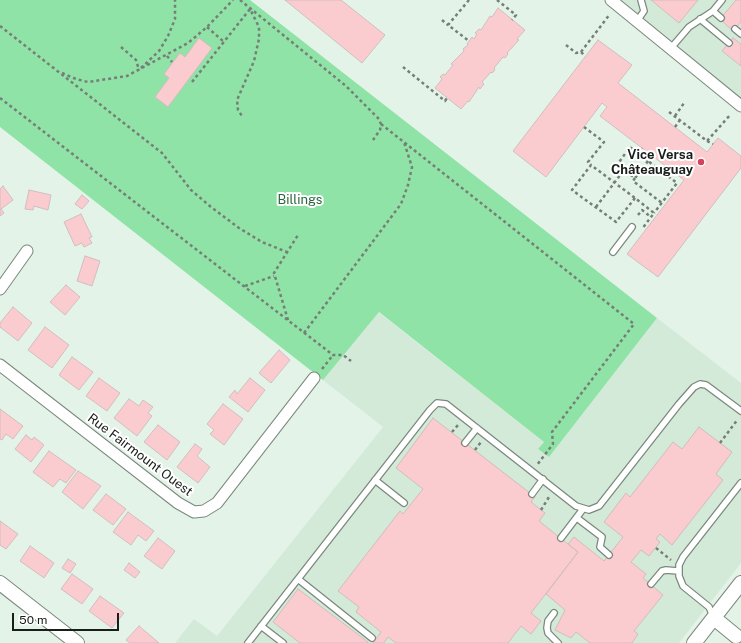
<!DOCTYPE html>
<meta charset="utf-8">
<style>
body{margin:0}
#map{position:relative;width:741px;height:643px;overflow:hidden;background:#e4f3e7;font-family:"Public Sans",sans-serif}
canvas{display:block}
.scale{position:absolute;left:12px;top:613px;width:107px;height:18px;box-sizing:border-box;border:2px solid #181e19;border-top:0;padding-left:5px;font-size:12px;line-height:14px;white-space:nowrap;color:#181e19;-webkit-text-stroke:3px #fff;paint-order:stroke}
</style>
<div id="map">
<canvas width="741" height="643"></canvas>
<div class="scale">50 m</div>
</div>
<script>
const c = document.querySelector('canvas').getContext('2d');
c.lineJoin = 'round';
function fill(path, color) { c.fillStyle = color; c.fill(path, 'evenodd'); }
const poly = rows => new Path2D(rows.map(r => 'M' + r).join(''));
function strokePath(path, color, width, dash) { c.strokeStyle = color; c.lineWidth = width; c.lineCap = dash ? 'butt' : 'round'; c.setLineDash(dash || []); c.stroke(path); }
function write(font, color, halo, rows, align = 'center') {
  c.font = font + ' "Public Sans",sans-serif'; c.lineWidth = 4; c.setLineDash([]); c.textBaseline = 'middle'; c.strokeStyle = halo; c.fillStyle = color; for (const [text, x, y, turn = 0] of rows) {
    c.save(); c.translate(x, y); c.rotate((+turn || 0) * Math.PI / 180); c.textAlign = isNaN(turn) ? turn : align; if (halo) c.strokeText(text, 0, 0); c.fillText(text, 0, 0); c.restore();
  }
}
fill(poly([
 [620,0,741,0,741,99],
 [378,312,544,442,538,449,549,457,657,318,741,383,741,563,679,643,175,643,194,619,217,636,383,427,323,380]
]), '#d4ead8');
fill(poly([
 [0,0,250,0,657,318,549,457,538,449,544,442,379,312,323,380,0,127]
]), '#90e3a6');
const building = poly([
 [285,0,341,0,385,35,362,63,285,0],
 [651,0,698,0,679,23,651,0],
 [736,0,741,0,741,22,733,31,720,19,736,0],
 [498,8,525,30,517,39,519,40,507,53,508,54,505,58,503,57,494,68,495,70,492,73,491,72,482,82,484,84,480,89,479,87,469,102,468,101,461,109,435,88,442,79,440,77,443,74,445,75,453,65,451,64,464,51,463,49,468,45,467,44,472,37,474,39,477,34,475,33,479,29,481,30,490,16,492,17,498,8],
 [199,38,212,48,168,107,155,97,169,78,164,74,180,53,185,57,199,38],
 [733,38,741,44,741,66,722,51,733,38],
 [598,40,632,65,618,83,707,152,718,138,741,156,741,168,658,277,627,254,684,180,600,116,607,107,602,103,546,177,513,151,598,40],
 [3,186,13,200,1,209,4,213,0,216,0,189,3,186],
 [29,190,51,195,48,210,34,206,33,210,25,209,29,190],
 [82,195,89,201,82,209,75,204,82,195],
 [81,214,92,237,89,238,92,243,84,247,82,243,75,246,64,222,81,214],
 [85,256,100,261,92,286,77,281,85,256],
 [66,285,80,297,65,315,50,302,66,285],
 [13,307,32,323,18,341,0,327,0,323,13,307],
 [45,327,69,345,52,368,28,350,45,327],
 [279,350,290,360,271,383,259,373,279,350],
 [72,357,93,372,79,390,59,375,72,357],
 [99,378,120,393,107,411,86,396,99,378],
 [250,378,265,390,248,412,229,397,235,390,237,394,250,378],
 [129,399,139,406,143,400,153,407,148,413,152,416,137,436,114,418,129,399],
 [223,404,243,419,224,445,210,434,214,430,207,424,223,404],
 [0,409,23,426,13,439,6,434,2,440,0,439,0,409],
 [433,418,535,497,531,502,545,513,539,521,578,552,531,613,541,621,531,634,521,626,508,643,396,643,388,637,384,643,373,643,381,632,356,612,359,607,338,591,400,511,403,514,423,489,396,468,433,418],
 [158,425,180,442,167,460,144,442,158,425],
 [699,427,732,452,716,474,723,480,672,545,660,534,656,539,660,542,649,556,641,550,631,562,646,574,643,578,663,595,634,631,638,634,632,643,590,643,576,632,571,638,555,630,565,610,546,594,578,552,568,544,574,537,604,561,623,537,604,522,626,493,630,497,673,442,682,449,699,427],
 [26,435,32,440,34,437,44,445,31,462,15,449,26,435],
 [195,444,202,449,197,456,210,467,198,483,177,467,195,444],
 [49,451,76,470,66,483,60,479,53,487,33,472,49,451],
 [78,471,101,486,83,509,62,492,78,471],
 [106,494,126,509,113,525,93,510,106,494],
 [128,512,154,531,146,541,138,535,131,545,113,532,128,512],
 [0,521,18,534,6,549,0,545,0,521],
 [158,538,175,551,162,569,144,556,158,538],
 [30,546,54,563,44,578,20,561,30,546],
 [68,559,76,564,70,573,62,568,68,559],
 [129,563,140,572,135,578,124,570,129,563],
 [72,574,93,589,82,604,61,589,72,574],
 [298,589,368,642,368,643,300,643,273,622,298,589],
 [100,596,124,613,112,628,89,611,100,596],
 [139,626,159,643,130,643,126,640,139,626]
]);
fill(building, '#facccf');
strokePath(building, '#d1bdbe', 1);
const service = poly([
 [713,11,721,18],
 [700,19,729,43],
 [637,21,644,11,641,0],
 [735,29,741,34],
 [671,48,689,27,713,11,722,0],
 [613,252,632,227],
 [465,443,477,428],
 [375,480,404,503],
 [532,494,543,479],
 [577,518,602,537,600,547,609,555],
 [561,538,583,509],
 [298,579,372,638],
 [651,584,662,571,666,570,678,571],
 [554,613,548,621,547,628,548,633,558,643],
 [713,616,709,607,683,586,679,576,679,565,683,557,741,483],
 [261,626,283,643],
 [248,643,430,410,437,403,446,404,576,506,589,510,599,506,679,404,694,387,700,384,706,385,741,411]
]);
const minor = poly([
 [611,0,741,106],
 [0,289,27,251],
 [0,365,178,503,194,512,204,511,217,503,314,378]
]);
const tertiary = poly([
 [0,583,77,643],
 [714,618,736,636],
 [694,643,741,583]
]);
strokePath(service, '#7b887d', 8);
strokePath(minor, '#7b887d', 13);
strokePath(tertiary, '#7b887d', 16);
strokePath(poly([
 [240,0,346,86,378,118,381,124,380,130,373,140],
 [469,0,448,25,469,41],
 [497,0,516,15,512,20],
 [442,20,448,25],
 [0,26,162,153,191,190,211,207,239,228,262,242,287,252],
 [207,27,224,42],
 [566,45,576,53,581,52,585,56],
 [121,47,136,60,139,70],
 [581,52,610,14],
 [167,56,172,62],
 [403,67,445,101,447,98],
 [141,68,159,51,168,36,175,19,175,0],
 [62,73,76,79,88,82,127,76,188,43,207,27,233,0],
 [192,82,250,9,259,27,259,39,254,61,237,100,238,110,242,116],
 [0,98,333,355,343,355,351,361],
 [669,112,707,141,731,114],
 [675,116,684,103],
 [381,124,634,324,552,432,553,444,537,465],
 [584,127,604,142,588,162,591,165],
 [675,127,680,120],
 [707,141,713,144],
 [638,153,642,148],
 [648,161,635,178,617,165,630,147,648,161,677,183,654,213],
 [635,178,633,181,662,203],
 [635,198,616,222,572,190,591,165,635,198,654,213,642,229],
 [596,207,624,170],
 [638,215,642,210,651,217],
 [245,286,274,276],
 [288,320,274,273,298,235],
 [304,333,401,204,408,185,412,167,404,142],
 [322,369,333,355],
 [452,432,458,425],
 [720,443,738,419],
 [475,450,481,442],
 [541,510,549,497],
 [656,548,671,560]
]), '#757f77', 2.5, [3, 3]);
strokePath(service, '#fff', 5.5);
strokePath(minor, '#fff', 11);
strokePath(tertiary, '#fff', 14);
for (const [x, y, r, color] of [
 [701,162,4,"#d4435c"]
]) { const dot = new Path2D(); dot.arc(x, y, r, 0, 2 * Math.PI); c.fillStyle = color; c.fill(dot); strokePath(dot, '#fff', 1.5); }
write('bold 13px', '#181e19', '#fff', [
 ["Vice Versa",693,155],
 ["Châteauguay",693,170]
], 'right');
write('13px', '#27663b', '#fff', [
 ["Billings",300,200]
]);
write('13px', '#181e19', '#fff', [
 ["Rue Fairmount Ouest",140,455,37]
]);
</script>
